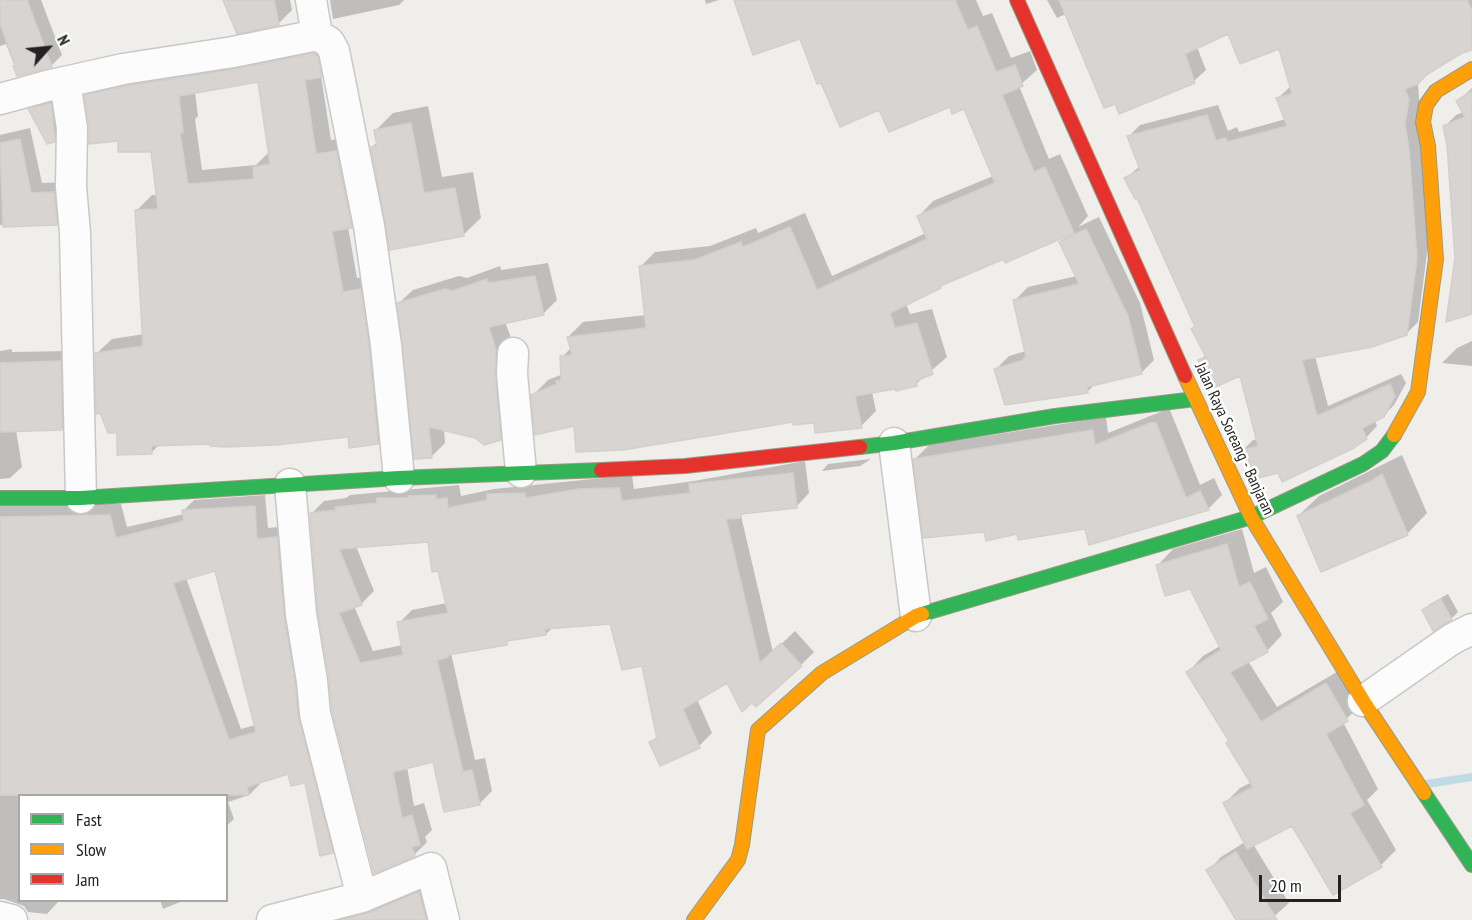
<!DOCTYPE html>
<style>
body{margin:0}
#map{position:relative;width:1472px;height:920px;overflow:hidden;background:#f0eeeb;font-family:"PT Sans Narrow",sans-serif}
canvas{display:block}
.legend{position:absolute;left:18px;top:794px;width:210px;height:108px;box-sizing:border-box;background:#fff;border:2px solid #a7a7a7;margin:0;padding:8px 10px;list-style:none;font-size:18px;color:#222}
.legend li{display:flex;align-items:center;gap:12px;height:30px}
.legend b{width:30px;border:2px solid #a7a7a7}
.north{position:absolute;left:18px;top:18px;width:60px;height:60px;-webkit-text-stroke:4px #fff;paint-order:stroke;rotate:63deg;font-size:16px;font-weight:700;line-height:24px;text-align:center;color:#222}
.north::after{content:'';display:block;margin:auto;width:21px;height:27px;background:#222;clip-path:polygon(50% 0,100% 100%,50% 72%,0 100%)}
.scale{position:absolute;left:1259px;top:875px;width:82px;height:27px;box-sizing:border-box;border:3px solid #222;border-top:0;padding-left:8px;font-size:18px;line-height:21px;white-space:nowrap;color:#222;-webkit-text-stroke:4px #fff;paint-order:stroke}
</style>
<div id="map">
<canvas width="1472" height="920"></canvas>
<ul class="legend">
<li><b style="height:8px;background:#30b455"></b>Fast</li>
<li><b style="height:8px;background:#ff9f0a"></b>Slow</li>
<li><b style="height:8px;background:#e5322d"></b>Jam</li>
</ul>
<div class="north">N</div>
<div class="scale">20 m</div>
</div>
<script>
const c = document.querySelector('canvas').getContext('2d');
c.lineJoin = 'round';
function fill(path, color) { c.fillStyle = color; c.fill(path, 'evenodd'); }
const poly = rows => new Path2D(rows.map(r => 'M' + r).join(''));
function strokePath(path, color, width, dash) { c.strokeStyle = color; c.lineWidth = width; c.lineCap = dash ? 'butt' : 'round'; c.setLineDash(dash || []); c.stroke(path); }
function write(font, color, halo, rows, align = 'center') {
  c.font = font + ' "PT Sans Narrow",sans-serif'; c.lineWidth = 5; c.setLineDash([]); c.textBaseline = 'middle'; c.strokeStyle = halo; c.fillStyle = color; for (const [text, x, y, turn = 0] of rows) {
    c.save(); c.translate(x, y); c.rotate((+turn || 0) * Math.PI / 180); c.textAlign = isNaN(turn) ? turn : align; if (halo) c.strokeText(text, 0, 0); c.fillText(text, 0, 0); c.restore();
  }
}
fill(poly([
 [0,0,41,0,62,55,51,66,18,75,6,44,0,46],
 [226,0,290,0,292,10,278,24],
 [330,0,404,0,399,5,333,19],
 [705,0,719,0,706,4],
 [735,0,976,0,983,16,992,13,1011,58,1030,51,1037,70,1019,86,1049,159,1060,154,1088,216,1078,227,1099,217,1140,303,1154,360,1141,373,1095,384,1087,392,996,369,1009,356,1026,351,1015,300,1028,287,1077,276,1061,242,1070,233,946,282,940,287,906,304,910,314,932,309,947,357,916,384,872,392,876,411,861,426,794,420,576,424,533,395,548,380,563,374,562,357,571,348,568,337,583,322,646,315,640,267,655,252,710,246,756,228,758,233,805,213,832,276,926,233,919,216,933,201,993,176,965,107,951,105,880,108,801,37],
 [1047,0,1472,0,1472,49,1462,52,1427,73,1418,82,1428,246,1418,322,1406,334,1315,356,1328,406,1401,374,1406,383,1394,405,1382,417,1375,421,1377,426,1366,438,1278,471,1242,451,1253,440,1258,439,1241,374,1200,361,1206,354,1197,326,1138,196,1126,178,1140,166,1129,136,1140,125,1218,105,1228,131,1237,127,1239,132,1286,119,1278,98,1291,86,1280,47,1229,32,1197,47,1206,70,1194,81,1120,112,1066,14,1057,18],
 [330,39,336,61,321,76,331,140,351,137,366,212,351,227,348,227,357,278,375,275,393,428,378,443,350,435,160,444,151,453,96,354,112,339,144,334,137,210,152,195,158,195,152,151,120,139,91,125,86,96,101,81],
 [259,80,269,152,256,165,202,170,195,119,198,116,195,92],
 [1472,88,1472,312,1456,258,1448,144,1445,126,1456,115,1464,112,1458,101],
 [61,93,65,129,54,140,30,109,41,99],
 [428,106,442,177,473,172,481,218,463,235,372,147,378,142,376,130,393,113],
 [30,128,42,183,65,182,67,213,56,224,0,225,0,135],
 [548,263,557,300,543,314,505,322,510,335,508,361,514,425,500,439,475,437,444,429,445,443,432,456,399,303,413,290,459,276,467,278,500,266,501,270],
 [1472,341,1472,366,1442,363,1457,348],
 [12,349,12,352,71,351,73,418,62,429,16,430,22,467,10,478,0,479,0,351],
 [1165,410,1170,410,1200,485,1214,478,1222,495,1208,509,1086,527,1018,532,985,530,915,459,929,445,1106,417,1108,433],
 [1402,455,1427,513,1407,534,1298,516,1319,496],
 [871,459,860,466,822,471,828,464],
 [805,461,809,493,796,507,745,512,741,516,773,652,795,631,814,652,801,665,756,705,727,681,697,699,712,733,699,746,660,764,651,743,658,735,644,664,611,622,553,627,546,634,511,638,506,643,451,653,475,760,485,758,492,791,479,804,434,760,407,767,414,806,424,803,432,830,425,837,427,842,414,855,375,871,311,514,324,501,346,498,350,495,459,485,461,496,494,489,632,475,634,489,694,481],
 [429,540,447,603,412,610,399,623,403,645,373,651,354,606,361,604,374,591,356,546],
 [265,495,268,528,288,526,343,841,332,852,306,781,289,772,259,782,260,784,249,795,228,802,234,819,226,826,226,796,20,796,20,900,59,900,58,902,47,914,28,912,24,906,4,899,0,899,0,502,121,504,127,527,184,514,183,511,194,500],
 [216,569,255,725,241,729,186,578],
 [1242,529,1254,573,1266,567,1283,602,1271,613,1282,635,1267,651,1248,661,1277,707,1342,669,1362,704,1343,722,1378,789,1367,800,1396,850,1381,865,1293,824,1253,844,1289,903,1270,920,1237,920,1208,871,1221,857,1245,842,1225,803,1240,788,1252,782,1231,740,1188,672,1203,656,1220,646,1191,587,1158,565,1173,549],
 [1448,594,1458,612,1452,618,1434,629,1424,610,1430,604],
 [431,881,444,920,327,920],
 [160,900,185,900,163,909]
]), '#0003');
strokePath(poly([
 [1427,784,1472,777]
]), '#bfdbe3', 8);
const building = poly([
 [0,0,27,0,52,67,17,76,13,66,15,65,0,23,0,0],
 [223,0,274,0,279,25,237,34,223,0],
 [734,0,955,0,968,30,977,26,996,72,1015,65,1023,86,1002,95,1034,172,1045,167,1074,233,1005,263,1004,259,940,286,941,288,890,313,895,328,917,323,933,374,916,381,917,386,896,391,895,389,855,396,862,428,815,433,814,423,793,425,793,422,623,450,576,452,574,426,535,435,531,395,557,384,556,381,561,380,560,356,572,355,567,337,646,328,639,266,694,260,741,242,743,247,790,227,817,290,927,239,917,216,995,183,964,109,952,114,950,107,889,132,879,110,840,127,821,83,817,84,800,39,753,55,734,0],
 [1059,0,1467,0,1472,11,1472,50,1462,53,1426,75,1418,84,1405,89,1409,99,1405,125,1409,149,1417,258,1407,335,1372,347,1302,360,1317,416,1390,384,1395,396,1384,417,1362,428,1367,439,1354,448,1282,482,1278,473,1254,479,1240,451,1258,446,1240,376,1211,389,1198,360,1206,357,1191,329,1195,327,1137,198,1135,199,1124,178,1140,170,1127,136,1207,115,1216,141,1226,138,1227,142,1287,126,1276,98,1292,94,1279,49,1240,64,1228,34,1185,54,1195,83,1119,114,1115,104,1104,108,1059,0],
 [314,53,318,57,322,77,305,80,316,154,336,151,352,228,332,231,343,292,361,289,369,347,378,444,349,448,348,437,276,445,226,447,210,446,210,444,151,446,152,454,117,455,117,433,108,433,100,413,96,414,95,353,143,346,135,210,158,209,151,152,118,152,118,141,89,144,89,125,84,95,126,86,236,69,314,53],
 [258,82,270,164,253,167,254,179,188,184,180,133,183,133,179,96,258,82],
 [1472,91,1472,314,1446,322,1455,258,1447,145,1443,126,1465,117,1456,101,1472,91],
 [51,103,55,142,47,144,28,109,51,103],
 [411,123,424,193,455,188,464,236,390,250,371,147,377,146,374,130,411,123],
 [20,139,31,193,54,192,57,225,3,227,0,143,20,139],
 [1086,229,1128,316,1142,374,1087,387,1088,393,1005,405,994,369,1024,360,1024,358,1026,357,1013,300,1079,284,1059,242,1086,229],
 [535,276,544,315,489,327,496,350,495,376,501,440,484,445,475,438,429,427,432,458,414,459,397,303,445,289,452,291,487,279,488,283,535,276],
 [61,361,62,430,0,432,0,363,61,361],
 [1150,423,1156,423,1186,498,1200,491,1209,510,1089,545,1085,529,1018,540,1017,534,986,541,984,532,923,538,913,459,1093,430,1095,445,1150,423],
 [793,473,797,508,741,514,741,518,726,519,760,663,781,643,802,666,756,707,752,703,742,712,727,683,683,709,700,748,660,766,649,742,657,739,642,666,622,670,610,624,545,629,546,635,507,641,507,645,448,655,448,657,437,660,463,772,472,770,480,805,444,812,433,762,393,772,402,818,412,815,420,845,412,847,415,856,374,873,332,711,329,678,318,612,310,513,336,510,335,507,377,503,377,498,409,498,408,496,436,495,436,499,447,498,448,508,487,500,487,494,525,493,525,498,579,489,619,488,622,501,690,493,689,484,793,473],
 [428,542,432,572,438,571,448,613,397,622,403,655,360,663,339,613,362,605,339,549,428,542],
 [1382,474,1408,535,1321,572,1297,516,1371,481,1382,474],
 [255,506,257,539,277,537,284,616,295,683,298,716,333,853,320,856,305,783,291,786,288,774,247,787,249,795,0,795,0,517,110,515,116,538,184,521,182,510,255,506],
 [215,571,256,732,229,740,173,583,215,571],
 [1227,544,1239,587,1250,582,1268,619,1254,626,1268,652,1230,672,1261,722,1326,683,1348,721,1326,734,1364,805,1350,813,1382,867,1333,895,1292,826,1247,849,1223,803,1253,787,1226,743,1229,741,1186,672,1221,650,1190,589,1165,596,1156,565,1227,544],
 [1441,599,1452,620,1433,631,1422,610,1441,599],
 [1236,852,1277,920,1236,920,1206,870,1236,852],
 [419,892,426,920,342,920,369,913,419,892]
]);
fill(building, '#d7d4d2');
strokePath(building, '#d3d0cc', 1.5);
const street = poly([
 [311,0,317,35,329,42,334,51,369,226,386,345,399,478],
 [65,82,72,128,71,187,75,233,81,498],
 [0,99,47,86,123,69,233,52,317,35],
 [513,353,512,374,521,472],
 [894,443,916,616],
 [290,484,301,614,312,681,315,714,362,897],
 [1363,701,1452,639,1472,629],
 [0,917,12,920],
 [272,920,362,897,431,868,444,920]
]);
const fast = poly([
 [860,447,894,443,1055,416,1195,399],
 [0,498,81,498,399,478,601,470],
 [922,614,1251,517,1363,464,1382,451,1394,435],
 [1424,793,1472,865]
]);
const slow = poly([
 [1185,376,1251,517,1363,701,1424,793],
 [1394,435,1418,392,1436,259,1428,146,1423,122,1426,105,1436,91,1472,69],
 [694,920,738,860,742,845,758,730,822,673,916,616,922,614]
]);
const jam = poly([
 [1017,0,1185,376],
 [601,470,685,466,860,447]
]);
strokePath(street, '#c9c8c7', 33);
strokePath(fast, '#999a82', 16);
strokePath(slow, '#999a82', 16);
strokePath(jam, '#999a82', 16);
strokePath(street, '#fdfcfc', 30);
strokePath(fast, '#30b455', 14);
strokePath(slow, '#ff9f0a', 14);
strokePath(jam, '#e5322d', 14);
write('16px', '#222', '#fff', [
 ["Jalan Raya Soreang - Banjaran",1234,439,65]
]);
</script>
